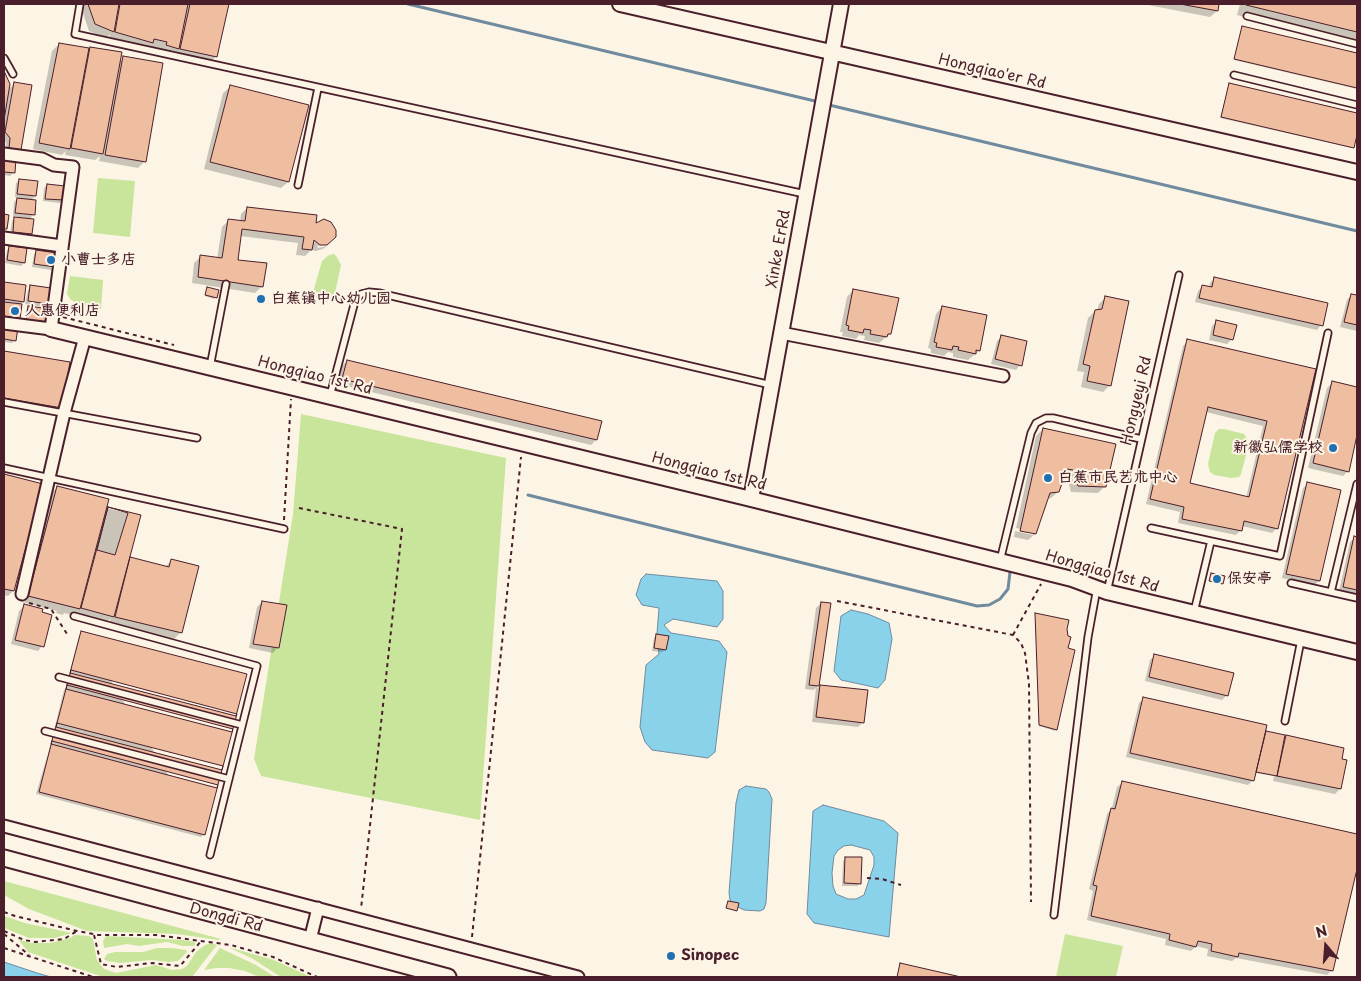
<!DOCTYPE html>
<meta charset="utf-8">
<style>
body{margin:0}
#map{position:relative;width:1361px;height:981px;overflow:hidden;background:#fcf5e5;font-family:"Playpen Sans",sans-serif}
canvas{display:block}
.frame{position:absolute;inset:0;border:5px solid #4a1f2b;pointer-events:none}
.north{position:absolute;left:1301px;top:921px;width:50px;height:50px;-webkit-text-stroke:4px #fcf5e5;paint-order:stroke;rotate:342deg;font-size:14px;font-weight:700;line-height:20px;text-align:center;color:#4a1f2b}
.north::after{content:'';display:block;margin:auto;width:18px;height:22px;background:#4a1f2b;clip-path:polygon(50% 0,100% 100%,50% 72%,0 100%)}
</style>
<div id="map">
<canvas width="1361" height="981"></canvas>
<div class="frame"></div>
<div class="north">N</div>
</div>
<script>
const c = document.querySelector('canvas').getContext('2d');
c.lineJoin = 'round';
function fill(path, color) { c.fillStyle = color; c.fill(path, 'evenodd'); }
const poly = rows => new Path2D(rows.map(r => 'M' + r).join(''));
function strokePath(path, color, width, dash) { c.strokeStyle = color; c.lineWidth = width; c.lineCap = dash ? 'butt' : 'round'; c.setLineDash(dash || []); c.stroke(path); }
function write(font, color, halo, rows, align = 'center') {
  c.font = font + ' "Playpen Sans","LXGW WenKai TC",sans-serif'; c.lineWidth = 4; c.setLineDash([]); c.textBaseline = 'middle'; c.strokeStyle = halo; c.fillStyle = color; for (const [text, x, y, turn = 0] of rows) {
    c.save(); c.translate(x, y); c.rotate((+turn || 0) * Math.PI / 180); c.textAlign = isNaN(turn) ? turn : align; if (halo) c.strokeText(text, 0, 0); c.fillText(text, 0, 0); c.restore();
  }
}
fill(poly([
 [98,178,135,181,130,237,93,233],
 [334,254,337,257,341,265,335,293,332,298,322,302,317,300,314,289,322,261,329,255],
 [70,276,103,280,101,309,81,306,70,299,67,294],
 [301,414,506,458,480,820,261,776,254,759,293,514],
 [1219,429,1224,429,1244,434,1248,440,1249,444,1241,474,1239,477,1231,478,1214,475,1210,472,1208,464,1215,433],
 [4,881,221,939,218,940,177,934,87,931,29,909,4,895],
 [4,916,25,923,72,933,55,938,29,938,4,928],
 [1065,934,1123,946,1116,977,1056,977],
 [75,935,89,936,93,939,97,960,104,969,116,973,156,965,172,970,182,969,187,966,196,952,205,945,211,943,217,945,192,977,103,977,28,952,18,939,30,943,50,943,70,938],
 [106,936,183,940,195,942,195,944,194,946,183,946,167,942,139,946,127,944,104,948,103,941],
 [228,947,274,960,311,977,281,977,253,959],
 [157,948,172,948,186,950,187,952,178,961,169,962,151,960,120,963,107,961,104,959,107,954,115,952,143,952],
 [220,948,256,965,275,977,259,977,245,971,229,968,216,968,204,970]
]), '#c9e59c');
const water = poly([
 [646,574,717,581,723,591,723,619,717,627,673,619,664,625,671,633,719,641,727,652,715,752,708,758,652,750,645,742,640,727,646,665,659,654,657,633,659,608,642,605,636,595,641,579,646,574],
 [851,610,868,614,889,623,892,639,885,680,878,688,841,680,834,671,841,616,851,610],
 [746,786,766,789,769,792,772,799,766,903,764,909,760,911,744,910,736,906,730,900,729,893,736,803,739,790,746,786],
 [823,805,884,821,898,833,889,937,814,923,807,914,813,811,823,805],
 [851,845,870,850,874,857,874,865,864,895,856,899,848,899,836,894,833,886,832,873,834,856,838,850,844,846,851,845],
 [4,962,37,973,51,977,4,977,4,962]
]);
fill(water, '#89d2ea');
strokePath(water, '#708a9e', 1);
fill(poly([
 [80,4,228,4,216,56,210,63,174,55,175,51,171,55,160,52,161,49,148,46,145,49,109,38,110,34,106,38,89,31],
 [1143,4,1218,4,1217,11,1210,17],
 [1240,4,1357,4,1357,44,1237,15],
 [1242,27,1357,54,1357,89,1234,60],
 [59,44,120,53,118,63,124,58,145,161,138,168,99,161,100,156,95,160,65,155,66,151,62,155,33,149,52,51],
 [4,74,9,85,8,90,15,83,20,149,15,154,5,152,6,143,4,140],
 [1229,85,1357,114,1357,130,1353,147,1352,148,1220,118],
 [230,87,307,106,288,182,281,188,204,169,223,93],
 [4,158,13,173,10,176,4,175],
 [19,180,35,196,30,201,33,215,29,220,31,233,28,236,10,234,12,221,17,216,13,216,14,202,19,197,15,197,16,183],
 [47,185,63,200,60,203,43,201,44,188],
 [247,208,315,225,335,234,329,244,317,246,318,248,327,246,323,249,316,251,311,250,305,256,296,255,298,243,240,236,237,261,262,286,255,293,192,283,194,263,201,256,217,259,222,227,229,220,240,222,241,214],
 [10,247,24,263,21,266,5,263,7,250],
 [37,251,54,267,51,270,32,267,34,254],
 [1215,278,1321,325,1317,330,1195,302,1198,291,1203,286,1209,288,1210,283],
 [5,284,23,302,19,305,19,318,16,321,4,319],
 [30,287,47,304,44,307,25,304,28,290],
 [207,289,215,297,214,299,205,296],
 [853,290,890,334,879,343,864,340,865,336,859,335,856,339,842,336,843,332,840,332,847,297],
 [1351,295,1357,297,1357,331,1340,327,1347,300],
 [1106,297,1110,385,1103,392,1081,387,1084,372,1077,371,1088,318,1095,311,1097,311,1099,304],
 [29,307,48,310,24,324,26,310],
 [942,307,979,351,968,360,953,357,953,353,948,352,944,356,931,353,931,349,928,348,936,314],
 [1217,321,1232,339,1227,344,1209,340,1212,326],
 [4,326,15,340,12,343,4,342],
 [1002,337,1020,365,1016,370,991,364,997,341],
 [1188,341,1315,370,1277,528,1272,533,1242,526,1241,530,1236,535,1178,523,1180,512,1146,504,1183,346],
 [1206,412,1263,426,1246,498,1188,484],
 [4,353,68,363,60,408,4,399],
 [347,361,596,440,591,445,338,384,342,366],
 [1332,383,1357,389,1357,430,1348,471,1343,476,1308,468,1327,388],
 [1043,429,1105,486,1098,493,1071,492,1067,477,1063,476,1058,492,1051,498,1047,499,1035,534,1028,540,1014,537,1015,531,1033,535,1033,532,1016,528,1036,436],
 [4,475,41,485,13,591,8,596,4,595],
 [1308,484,1319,581,1314,585,1282,578,1303,488],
 [57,487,106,508,139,516,128,558,165,567,171,561,180,633,174,639,109,623,111,618,106,623,64,613,63,615,56,613,57,611,22,602,51,494],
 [1355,538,1357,538,1357,595,1339,591,1350,542],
 [262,602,277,648,273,653,249,648,257,607],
 [821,603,829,604,817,689,820,686,863,722,858,727,812,722,816,688,813,690,805,689,816,608],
 [24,606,42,646,38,651,11,644,19,611],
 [1036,615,1067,648,1074,651,1055,731,1039,726],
 [82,633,204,834,201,837,36,794,55,730,54,730,64,690,66,688,79,636],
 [657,635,665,650,662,652,652,651,654,638],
 [1155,655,1227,695,1222,700,1145,681,1150,660],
 [1144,698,1263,736,1267,733,1283,740,1286,737,1345,761,1340,789,1335,794,1273,781,1274,776,1255,773,1253,780,1248,785,1126,757,1139,703],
 [1122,783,1357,836,1357,864,1332,970,1327,975,1236,958,1232,961,1207,956,1208,949,1196,946,1191,951,1165,945,1166,939,1087,920,1093,891,1089,889,1107,814,1112,808,1117,787],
 [846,858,860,883,857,886,842,886,843,861],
 [901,964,956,977,897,977]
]), '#0003');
strokePath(poly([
 [408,4,819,102],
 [825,104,1357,231],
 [528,495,977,606,989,605,1000,599,1008,589,1010,572]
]), '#708a9e', 3);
const building = poly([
 [88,4,119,4,114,32,95,24,88,4],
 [120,4,188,4,179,49,166,45,167,42,154,39,153,43,115,32,120,4],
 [190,4,229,4,217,57,180,49,190,4],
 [1180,4,1219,4,1218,11,1180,4],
 [1247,4,1357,4,1357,32,1246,5,1247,4],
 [1242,26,1357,53,1357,88,1234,59,1242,26],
 [59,43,89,48,70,149,39,143,59,43],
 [90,47,122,52,103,154,71,148,90,47],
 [123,56,163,63,146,162,105,155,123,56],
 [4,71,10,84,4,120,4,71],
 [14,82,32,85,21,150,9,148,10,138,5,132,14,82],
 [1229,83,1357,113,1357,135,1354,148,1221,117,1229,83],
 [230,85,309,105,289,182,210,162,230,85],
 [4,157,16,158,15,173,4,172,4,157],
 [19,179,38,181,36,196,17,194,19,179],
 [47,184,65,186,64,200,45,199,47,184],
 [17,198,36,200,35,215,15,213,17,198],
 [247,207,317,215,316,223,324,219,331,222,336,230,336,237,327,245,320,245,314,240,312,250,302,249,304,237,242,229,238,260,267,263,263,287,198,277,200,255,222,258,228,219,245,221,247,207],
 [4,214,9,215,7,229,4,229,4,214],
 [14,217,34,219,32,234,13,232,14,217],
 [9,246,27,248,25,263,7,260,9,246],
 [36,250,57,253,55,267,34,264,36,250],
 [1214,277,1328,303,1323,326,1199,298,1202,285,1212,287,1214,277],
 [4,282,26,285,24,302,4,299,4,282],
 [30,285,51,288,49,304,28,301,30,285],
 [207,287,219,290,217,298,205,295,207,287],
 [853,289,899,298,891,334,888,334,887,337,870,334,871,330,864,329,863,333,848,330,849,326,846,325,853,289],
 [1351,294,1357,295,1357,325,1344,322,1351,294],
 [1105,296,1129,301,1111,386,1087,381,1090,366,1083,364,1095,310,1102,309,1105,296],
 [4,302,22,304,20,319,4,316,4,302],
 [28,306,50,309,48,325,26,322,28,306],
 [942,306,987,315,980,351,976,350,976,354,958,350,959,347,953,346,952,350,936,347,937,343,934,342,942,306],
 [1216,320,1237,325,1233,340,1213,335,1216,320],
 [4,325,18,327,16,341,4,339,4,325],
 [1001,335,1027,341,1022,366,995,359,1001,335],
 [1187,339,1316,369,1278,529,1244,521,1242,531,1182,519,1184,507,1150,499,1187,339],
 [1208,407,1267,421,1249,497,1190,483,1208,407],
 [4,351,70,362,62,408,4,398,4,351],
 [347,360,602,421,597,440,342,379,347,360],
 [1332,381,1357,387,1357,435,1349,472,1313,463,1332,381],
 [1043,428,1116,444,1106,487,1078,486,1073,470,1067,469,1059,492,1050,493,1036,534,1020,531,1043,428],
 [4,474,43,484,14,591,4,589,4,474],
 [1307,482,1341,490,1320,581,1286,574,1307,482],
 [57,486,109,499,80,609,28,596,57,486],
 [108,507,141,515,114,617,81,608,108,507],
 [108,507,128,513,115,555,97,550,108,507],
 [1354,536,1357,537,1357,590,1343,587,1354,536],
 [130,557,169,567,171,559,199,566,182,633,115,617,130,557],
 [1211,573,1225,576,1223,584,1209,581,1211,573],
 [262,601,287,605,279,648,253,644,262,601],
 [821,602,831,603,819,686,809,685,821,602],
 [24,604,43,609,42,612,52,615,44,647,15,640,24,604],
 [1035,613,1069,620,1067,629,1068,636,1071,637,1068,648,1075,650,1057,730,1039,725,1035,613],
 [81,631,247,674,236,716,70,673,81,631],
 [656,634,669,636,666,650,654,648,656,634],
 [1154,654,1234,673,1228,696,1149,677,1154,654],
 [71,670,237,714,232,732,66,689,71,670],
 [67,685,233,729,222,770,56,727,67,685],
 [820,685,868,690,864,723,816,717,820,685],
 [1143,697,1267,725,1254,781,1130,753,1143,697],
 [57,723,223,766,217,788,51,744,57,723],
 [1266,731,1285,735,1277,776,1256,772,1266,731],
 [1286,735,1344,748,1342,759,1347,760,1341,789,1277,776,1286,735],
 [52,741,218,785,205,835,39,792,52,741],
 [1122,781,1357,834,1357,869,1333,971,1239,953,1238,957,1211,951,1212,944,1198,941,1196,947,1169,940,1170,934,1091,916,1097,886,1093,885,1111,808,1115,809,1122,781],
 [845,857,862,857,861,884,844,883,845,857],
 [728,901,739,903,737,911,726,908,728,901],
 [900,963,961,977,897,977,900,963]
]);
fill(building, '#efbda0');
strokePath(building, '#4a1f2b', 1);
const service = poly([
 [80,4,75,34,805,194],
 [1247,16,1357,44],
 [4,58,13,74],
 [1234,75,1357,105],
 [298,185,318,88],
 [210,367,226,284],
 [330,396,355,301,361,294,369,292,379,293,771,385],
 [4,402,197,438],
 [4,468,284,529],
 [1151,528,1280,556,1328,333],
 [1000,561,1031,433,1036,423,1046,418,1053,418,1141,439],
 [1291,583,1357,598],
 [1107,592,1179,275],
 [1331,592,1357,484],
 [1194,612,1211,541],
 [74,616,257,666,210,855],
 [59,677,242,725],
 [1285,721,1301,640],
 [45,731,229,779],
 [1054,915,1088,637,1097,588]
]);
const minor = poly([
 [4,154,42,159,54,165,73,167,51,329,4,323],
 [4,238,62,246],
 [781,333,1003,376],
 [22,594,64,413,85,337],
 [4,826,578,977],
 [310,940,318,908]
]);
const tertiary = poly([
 [620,4,1357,172],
 [51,329,751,499,1072,579,1107,592,1357,652],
 [751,499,841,4]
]);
const secondary = poly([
 [4,858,448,977]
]);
strokePath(service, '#4a1f2b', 9);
strokePath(minor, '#4a1f2b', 15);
strokePath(tertiary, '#4a1f2b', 18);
strokePath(secondary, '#4a1f2b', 19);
strokePath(poly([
 [63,317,174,345],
 [299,508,402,529,361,909],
 [284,520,291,399],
 [837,601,1013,635,1021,643,1025,653,1029,684,1031,902],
 [29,603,51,609,69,637],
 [1013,635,1041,584],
 [867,878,882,879,901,885],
 [4,912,15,916,77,931,98,935,156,935,231,945,273,957,317,977],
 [4,931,24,940,35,942,64,939,77,931],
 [4,934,29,955],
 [94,935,101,964,117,967,152,963,180,966,202,940],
 [472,937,521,457],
 [4,948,93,977]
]), '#4a1f2b', 2, [4, 4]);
strokePath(service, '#fcf5e5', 5.5);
strokePath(minor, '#fcf5e5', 11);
strokePath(tertiary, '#fcf5e5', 14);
strokePath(secondary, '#fcf5e5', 15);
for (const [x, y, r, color] of [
 [51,260,5,"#1f6fb2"],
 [261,299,5,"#1f6fb2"],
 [15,311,5,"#1f6fb2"],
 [1333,448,5,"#1f6fb2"],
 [1048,478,5,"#1f6fb2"],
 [1217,579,5,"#1f6fb2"],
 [671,956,5,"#1f6fb2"]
]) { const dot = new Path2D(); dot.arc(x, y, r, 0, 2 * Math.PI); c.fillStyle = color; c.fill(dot); strokePath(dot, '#fcf5e5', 2); }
write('15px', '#4a1f2b', '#fcf5e5', [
 ["Hongqiao'er Rd",992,72,13],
 ["Xinke ErRd",779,249,-80],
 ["Hongqiao 1st Rd",315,376,14],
 ["Hongyeyi Rd",1137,401,-77],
 ["Hongqiao 1st Rd",709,472,14],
 ["Hongqiao 1st Rd",1102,572,16],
 ["Dongdi Rd",226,918,15]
]);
write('bold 15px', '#4a1f2b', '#fcf5e5', [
 ["小曹士多店",61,260],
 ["白蕉镇中心幼儿园",271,299],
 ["人惠便利店",25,311],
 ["新徽弘儒学校",1323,448,"right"],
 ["白蕉市民艺术中心",1058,478],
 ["保安亭",1227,579],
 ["Sinopec",681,956]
], 'left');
</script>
